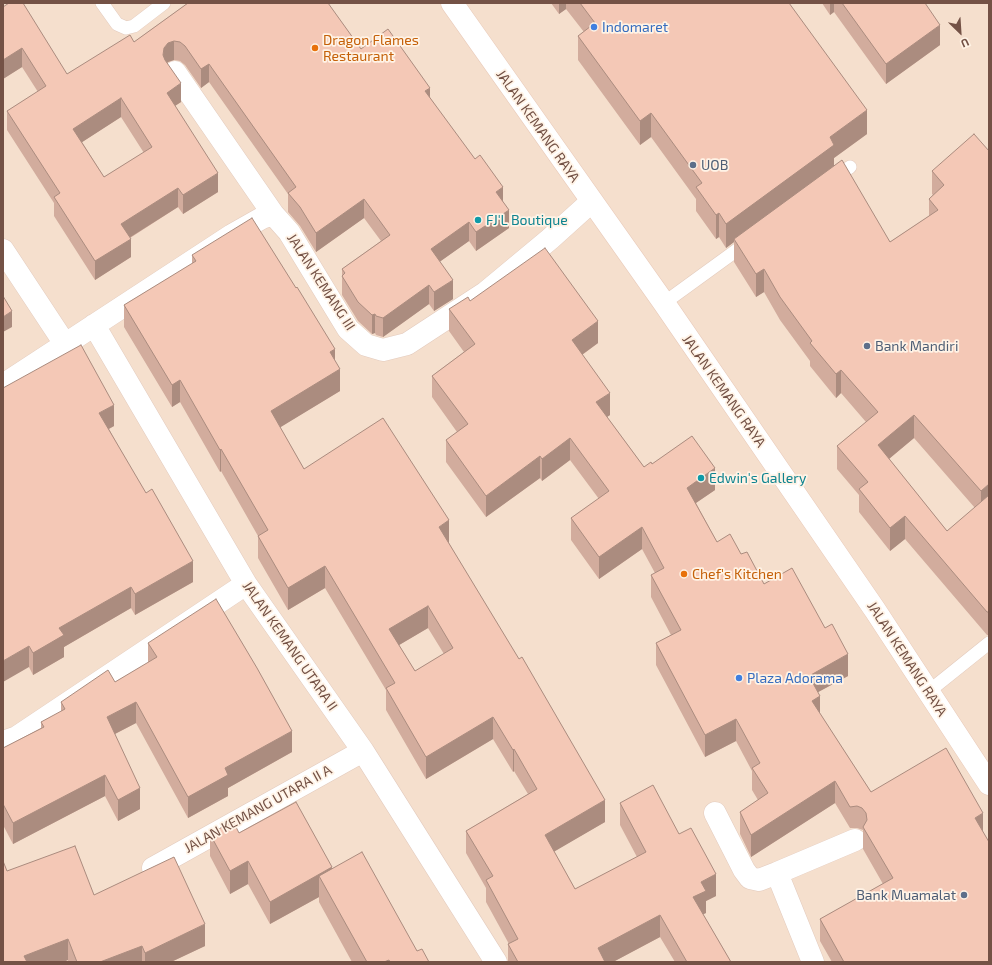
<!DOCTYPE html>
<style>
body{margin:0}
#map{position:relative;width:992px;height:965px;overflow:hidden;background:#fdeedf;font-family:"Exo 2",sans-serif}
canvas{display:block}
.frame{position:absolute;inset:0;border:4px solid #745246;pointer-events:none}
.north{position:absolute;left:940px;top:12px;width:40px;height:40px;-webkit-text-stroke:3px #fff3e6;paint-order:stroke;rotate:155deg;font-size:11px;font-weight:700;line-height:16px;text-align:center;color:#745246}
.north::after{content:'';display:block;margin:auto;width:14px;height:18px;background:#745246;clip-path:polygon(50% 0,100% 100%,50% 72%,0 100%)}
</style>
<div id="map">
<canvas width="992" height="965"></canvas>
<div class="frame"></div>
<div class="north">U</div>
</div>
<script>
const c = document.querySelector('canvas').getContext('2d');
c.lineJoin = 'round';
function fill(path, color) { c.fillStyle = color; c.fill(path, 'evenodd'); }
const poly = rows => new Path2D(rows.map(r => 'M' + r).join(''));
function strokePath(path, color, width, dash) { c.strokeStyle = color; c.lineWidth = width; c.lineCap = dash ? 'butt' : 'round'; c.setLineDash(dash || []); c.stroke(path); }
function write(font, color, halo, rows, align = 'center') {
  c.font = font + ' "Exo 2",sans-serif'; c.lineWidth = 3.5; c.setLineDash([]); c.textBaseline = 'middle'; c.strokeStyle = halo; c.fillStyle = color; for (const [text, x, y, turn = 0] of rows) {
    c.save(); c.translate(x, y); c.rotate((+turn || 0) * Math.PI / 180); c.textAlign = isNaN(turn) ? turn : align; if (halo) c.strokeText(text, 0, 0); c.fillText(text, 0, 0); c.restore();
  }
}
fill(poly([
 [3,3,989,3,989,962,3,962]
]), '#f5dfcd');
const lane = poly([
 [102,3,117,24,126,28,134,26,164,3],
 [833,179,850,167],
 [664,303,748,242],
 [928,692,989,643]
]);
const street = poly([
 [175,72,273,214],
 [3,250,65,344],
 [94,325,246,584,363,751,496,962],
 [3,385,232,235,262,218,273,214,289,232,348,329,366,345,383,350,407,344,485,293,550,239,591,202],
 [3,742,17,737,246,584],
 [715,813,744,870,750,878,759,880,777,873,813,962],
 [153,868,363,751],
 [777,873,855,840]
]);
const secondary = poly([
 [452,3,664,303,875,610,989,784]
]);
strokePath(lane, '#e3cbbe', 14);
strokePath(street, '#e3cbbe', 23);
strokePath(secondary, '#e9cbbb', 23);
strokePath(lane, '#fff', 13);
strokePath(street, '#fff', 22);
strokePath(secondary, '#fff', 22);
fill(poly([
 [188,3,361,49,430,98,503,202,509,228,476,251,469,241,439,262,453,299,434,311,429,304,383,337,376,335,375,333,372,334,358,321,342,295,342,269,381,241,364,218,316,252,300,226,288,212,288,194,209,82,201,88,185,65,180,61,174,60,168,62,167,63,181,102,175,106,218,192,183,214,178,207,130,238,131,257,95,280,54,216,54,203,7,130,7,111,38,92,22,67,3,79,3,7,67,74,134,42],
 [121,117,144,153,104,177,82,142],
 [551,3,789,3,867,134,834,158,834,166,890,242,929,216,929,199,933,195,932,194,932,171,989,151,989,635,987,635,905,539,890,551,859,512,859,495,837,469,837,446,866,422,841,393,836,398,810,366,810,361,780,320,764,292,756,297,734,262,734,242,726,248,719,237,716,239,696,211,696,199,651,137,640,145,578,60,578,36,584,32,566,9,559,14],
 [914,438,975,508,947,531,889,459],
 [822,3,925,3,940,45,886,84,834,12,830,15],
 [192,255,335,361,340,391,280,427,304,469,449,542,449,543,605,822,554,851,575,889,637,857,620,825,620,803,679,834,716,896,706,901,706,913,703,914,731,962,675,962,660,937,613,962,508,962,508,944,509,944,486,902,486,888,466,853,466,831,528,794,514,771,513,772,493,739,426,779,386,710,386,690,325,588,288,610,258,558,258,536,221,471,220,472,180,402,172,407,124,327,124,305,192,264],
 [428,628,444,654,415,671,399,645],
 [470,301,598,343,582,355,610,415,607,417,644,467,652,464,715,490,696,503,717,542,741,554,764,584,848,676,818,692,820,714,871,792,983,832,989,962,832,962,820,941,820,919,883,884,863,849,863,830,857,828,850,828,835,803,751,857,740,834,740,812,758,800,752,790,752,771,736,741,705,757,656,665,656,643,671,635,651,597,651,575,655,573,642,549,599,579,571,540,571,518,599,499,570,460,542,481,540,478,486,517,446,462,446,440,457,432,432,397,432,376,464,352,449,331,449,309],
 [3,388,114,426,109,429,193,582,135,615,131,608,64,647,64,657,33,675,29,667],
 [148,643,292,752,228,788,228,796,188,818,136,723,115,734,140,809,118,821,105,796,13,844,3,825,3,748,41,728,41,722,61,712,61,702,115,682,148,663],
 [239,833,332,868,429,962,352,962,319,902,319,897,270,924,248,884,230,894,210,856,210,834],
 [7,871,94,895,205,946,171,962,68,962,68,960,63,962,3,962]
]), '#d2ac9d');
fill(poly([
 [559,3,566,3,566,9,559,14],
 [830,3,834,3,834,12,830,15],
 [940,25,940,45,886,84,886,64],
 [174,41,174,60,168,62,164,66,163,55,164,48,168,43],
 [22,48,22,67,3,79,3,60],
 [209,64,209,82,201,88,201,69],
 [181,83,181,102,167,111,167,93],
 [430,88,430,106,425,91],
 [121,98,121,117,73,148,73,129],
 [867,110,867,134,834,158,834,169,734,239,734,242,726,248,726,224,830,137],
 [651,113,651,137,640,145,640,121],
 [218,173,218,192,183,214,183,195],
 [503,187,503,206,496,192],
 [178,188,178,207,121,243,121,224],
 [364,199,364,218,316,252,316,233],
 [509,210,509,228,476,251,476,232],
 [719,213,719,237,716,239,716,215],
 [469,222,469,241,431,268,431,249],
 [131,239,131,257,95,280,95,261],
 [764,269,764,292,756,297,756,274],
 [453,280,453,299,434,311,434,292],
 [429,285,429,304,383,337,383,318],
 [12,311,12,327,3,332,3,317],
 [375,314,375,333,372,334,372,315],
 [598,321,598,343,572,362,572,340],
 [335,349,335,371,330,352],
 [340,369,340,391,271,433,271,411],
 [841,370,841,393,836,398,836,374],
 [180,380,180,402,172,407,172,385],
 [610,393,610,415,596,424,596,402],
 [114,405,114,426,99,434,99,413],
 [914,415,914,438,878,468,878,445],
 [570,438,570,460,542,481,542,459],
 [221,449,221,471,220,472,220,450],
 [540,456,540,478,486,517,486,496],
 [715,468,715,490,687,509,687,488],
 [989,484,989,507,981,514,981,491],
 [905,516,905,539,890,551,890,528],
 [449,520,449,542,439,549,439,527],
 [642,527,642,549,599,579,599,557],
 [193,561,193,582,135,615,135,594],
 [325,566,325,588,288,610,288,588],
 [131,587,131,608,64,647,64,657,33,675,33,653,59,628],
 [428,606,428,628,389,651,389,629],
 [29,646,29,667,3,682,3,661],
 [848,654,848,676,809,697,809,676],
 [820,696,820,718,812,701],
 [136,702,136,723,107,738,107,717],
 [493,717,493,739,426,779,426,757],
 [736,719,736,741,705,757,705,735],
 [292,731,292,752,228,788,228,796,188,818,188,797,225,768],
 [514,749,514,771,513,772,513,750],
 [105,775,105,796,13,844,13,823],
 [835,781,835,803,751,857,751,835],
 [140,788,140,809,118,821,118,800],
 [605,800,605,822,545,857,545,835],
 [983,813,983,835,975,818],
 [248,861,248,884,230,894,230,871],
 [332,867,332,890,319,876,319,897,270,924,270,902],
 [716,874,716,896,706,901,706,913,693,919,693,897,701,882],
 [660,915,660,937,613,962,598,962,598,948],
 [205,924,205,946,171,962,145,962,145,953],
 [68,939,68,960,63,962,24,962,24,956],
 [142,946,142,962,100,962]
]), '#ab8c7f');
const building = poly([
 [9,3,23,3,67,74,130,35,134,42,188,3,328,3,361,49,388,29,430,88,425,91,475,159,480,155,503,187,496,192,509,210,476,232,469,222,431,249,453,280,434,292,429,285,383,318,376,316,375,314,372,315,358,302,342,276,345,273,342,269,390,235,364,199,316,233,300,207,288,193,296,187,209,64,201,69,185,46,180,42,174,41,168,43,164,48,163,55,165,60,181,83,167,93,218,173,183,195,178,188,121,224,131,239,95,261,54,197,60,193,7,111,46,86,22,48,3,60,3,7,9,3],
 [121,98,152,147,104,177,73,129,121,98],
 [580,3,789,3,867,110,830,137,834,145,726,224,719,213,716,215,696,187,702,183,651,113,640,121,578,36,595,23,580,3],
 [842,3,925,3,940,25,886,64,842,3],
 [974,134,989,151,989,484,981,491,914,415,878,445,947,531,989,495,989,612,987,612,905,516,890,528,859,489,868,482,837,446,878,412,841,370,836,374,810,343,812,341,780,297,764,269,756,274,734,239,842,160,890,242,938,210,929,199,944,185,932,171,974,134],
 [252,218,296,288,297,287,335,349,330,352,340,369,271,411,304,469,383,418,449,520,439,527,519,659,522,657,605,800,545,835,575,889,646,852,620,803,653,785,679,834,691,828,716,874,701,882,706,891,693,897,731,962,687,962,660,915,598,948,605,962,518,962,508,944,518,939,486,880,493,876,466,831,537,789,514,749,513,750,493,717,426,757,386,688,395,683,325,566,288,588,258,536,268,530,221,449,220,450,180,380,172,385,124,305,196,261,192,255,252,218],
 [428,606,453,648,415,671,389,629,428,606],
 [545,248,598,321,572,340,610,393,596,402,644,467,651,462,652,464,692,436,715,468,687,488,717,542,730,534,741,554,747,552,764,584,792,568,825,628,832,624,848,654,809,676,820,696,812,701,871,792,946,748,983,813,975,818,989,842,989,962,844,962,820,919,893,878,863,827,867,820,866,813,862,808,857,806,850,807,835,781,751,835,740,812,768,793,752,768,760,763,736,719,705,735,656,643,681,630,651,575,664,568,642,527,599,557,571,518,609,491,570,438,542,459,540,456,486,496,446,440,468,424,432,376,475,344,449,309,468,297,470,301,545,248],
 [3,296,12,311,3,317,3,296],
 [81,345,114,405,99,413,146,493,152,489,193,561,135,594,131,587,59,628,64,635,33,653,29,646,3,661,3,388,81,345],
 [216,599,257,668,292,731,225,768,228,775,188,797,136,702,107,717,140,788,118,800,105,775,13,823,3,804,3,748,44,727,41,722,65,709,61,702,108,670,115,682,157,657,148,643,216,599],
 [296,802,332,867,270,902,248,861,230,871,210,834,233,821,239,833,296,802],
 [75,846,94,895,174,857,205,924,145,953,142,946,100,962,77,962,68,939,24,956,27,962,3,962,3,861,7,871,75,846],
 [362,852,417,951,422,949,429,962,390,962,389,960,384,962,367,962,319,876,362,852]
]);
fill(building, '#f4c8b6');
strokePath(building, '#ab8c7f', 1);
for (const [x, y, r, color] of [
 [594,27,4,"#3f7fe0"],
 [315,48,4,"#e8710a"],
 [693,165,4,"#5c6f8a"],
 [478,220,4,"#0f9aa8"],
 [867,346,4,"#5c6f8a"],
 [701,478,4,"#0f9aa8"],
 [684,574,4,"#e8710a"],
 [739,678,4,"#3f7fe0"],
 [964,895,4,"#5c6f8a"]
]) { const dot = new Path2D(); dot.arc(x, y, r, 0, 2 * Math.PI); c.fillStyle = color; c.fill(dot); strokePath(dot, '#fff3e6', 1.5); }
write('14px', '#366cbe', '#fff3e6', [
 ["Indomaret",602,27],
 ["Plaza Adorama",747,678]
], 'left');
write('14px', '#c56008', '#fff3e6', [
 ["Dragon Flames",323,40],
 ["Restaurant",323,56],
 ["Chef's Kitchen",692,574]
], 'left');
write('14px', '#745246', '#fff3e6', [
 ["JALAN KEMANG RAYA",538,126,55],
 ["JALAN KEMANG III",321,282,57],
 ["JALAN KEMANG RAYA",724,391,55],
 ["JALAN KEMANG UTARA II",290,646,55],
 ["JALAN KEMANG RAYA",907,659,57],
 ["JALAN KEMANG UTARA II A",258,809,-29]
]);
write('14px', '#4e5e75', '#fff3e6', [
 ["UOB",701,165],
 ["Bank Mandiri",875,346],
 ["Bank Muamalat",956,895,"right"]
], 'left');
write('14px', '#0d838f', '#fff3e6', [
 ["FJ'L Boutique",486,220],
 ["Edwin's Gallery",709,478]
], 'left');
</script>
